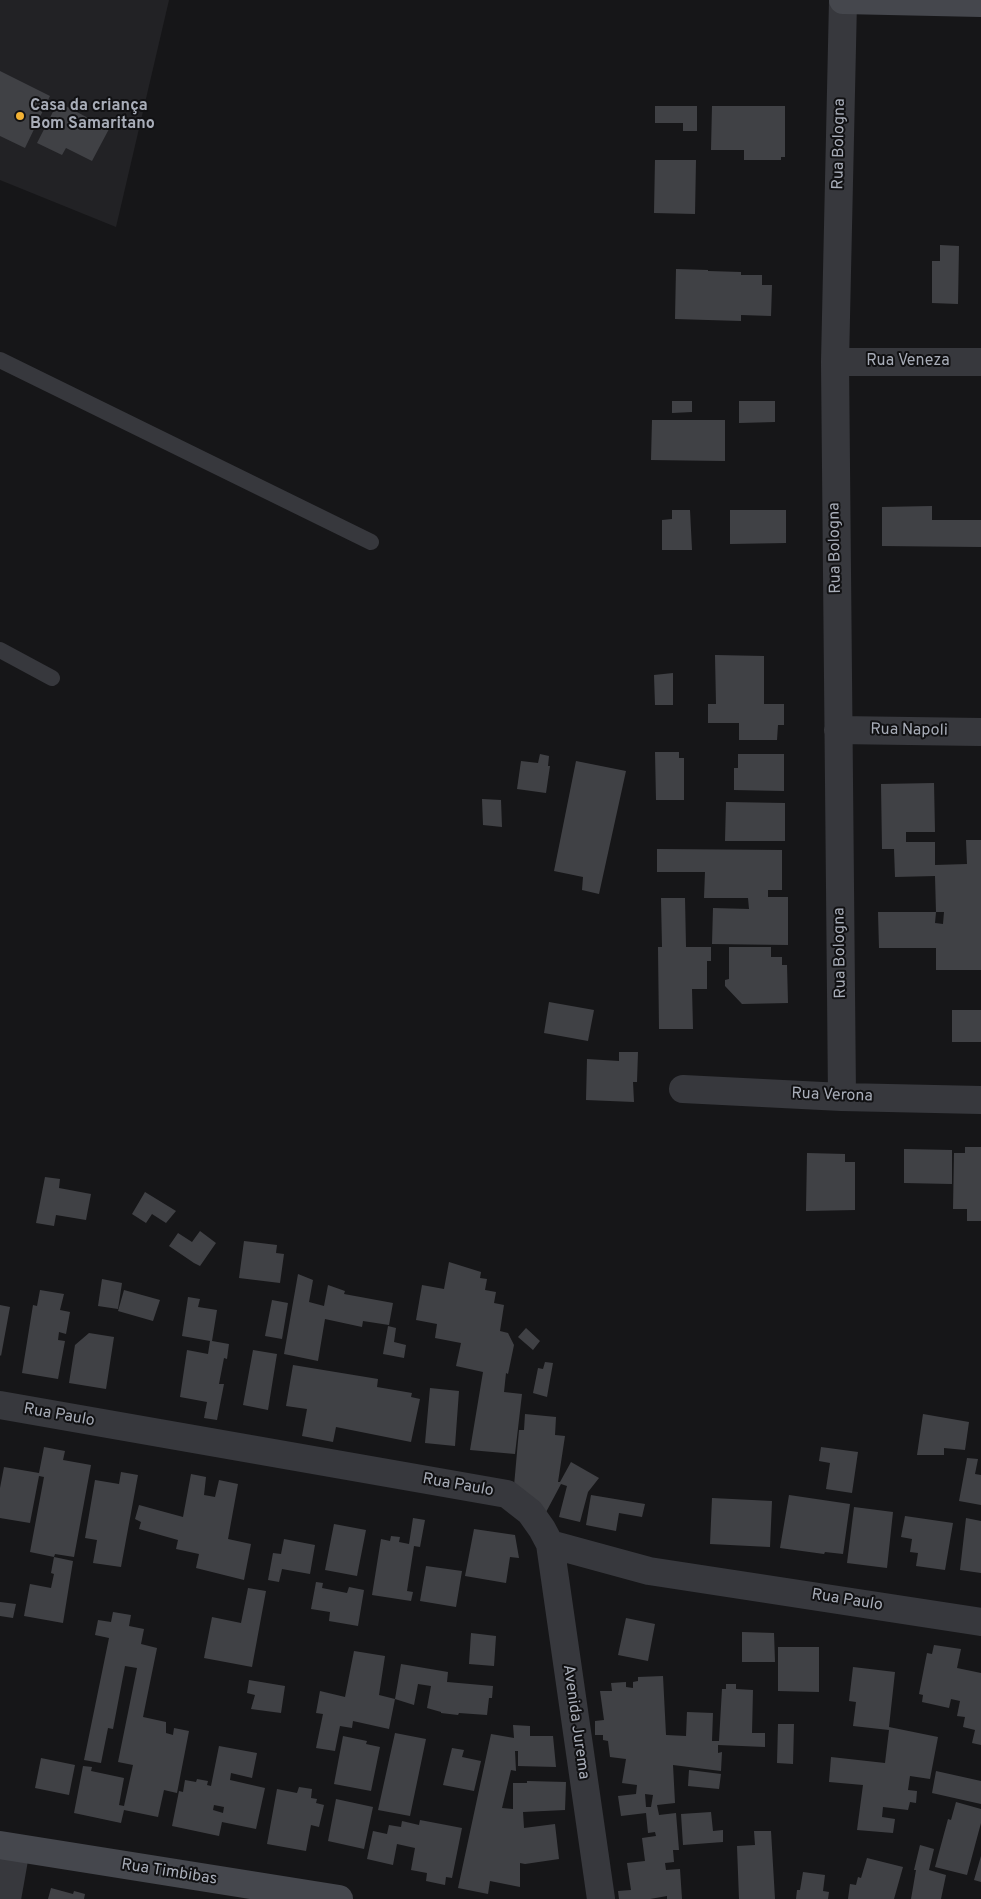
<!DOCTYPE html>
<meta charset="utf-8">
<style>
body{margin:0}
canvas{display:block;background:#161618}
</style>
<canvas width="981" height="1899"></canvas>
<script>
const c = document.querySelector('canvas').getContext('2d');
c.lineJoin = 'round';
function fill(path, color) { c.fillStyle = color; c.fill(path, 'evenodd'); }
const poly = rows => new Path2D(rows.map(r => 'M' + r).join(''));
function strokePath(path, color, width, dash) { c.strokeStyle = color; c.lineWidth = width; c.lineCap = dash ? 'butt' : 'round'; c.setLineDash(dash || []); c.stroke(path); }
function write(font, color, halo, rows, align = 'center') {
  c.font = font + ' Overpass,sans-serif'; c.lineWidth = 4; c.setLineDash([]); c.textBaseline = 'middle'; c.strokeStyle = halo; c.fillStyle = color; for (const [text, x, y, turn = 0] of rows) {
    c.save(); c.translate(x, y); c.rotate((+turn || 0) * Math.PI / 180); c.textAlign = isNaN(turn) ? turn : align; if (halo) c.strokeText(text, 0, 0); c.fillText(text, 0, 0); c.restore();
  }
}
fill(poly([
 [0,0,169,0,116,227,0,180]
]), '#222225');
fill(poly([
 [0,71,50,96,25,148,0,136],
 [58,102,109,129,92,161,66,148,62,155,37,143],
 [655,106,697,106,697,131,683,131,683,123,655,123],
 [712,106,785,106,785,157,781,157,781,160,744,160,744,150,711,150],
 [655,160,696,160,695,214,654,213],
 [940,245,959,246,958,304,932,303,932,261,940,261],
 [676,269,708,270,708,271,741,272,741,275,762,275,762,285,772,285,771,316,741,315,741,321,675,319],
 [672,401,692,401,692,412,672,413],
 [739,401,775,401,775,422,739,423],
 [652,420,725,420,725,461,651,460],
 [932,506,932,520,981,520,981,547,882,546,882,507],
 [672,510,690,510,692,550,662,550,662,520,672,519],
 [730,510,786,510,786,543,730,544],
 [715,655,764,656,764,704,784,704,784,725,778,725,777,740,739,740,739,723,708,723,708,704,716,704],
 [673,673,673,705,655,705,654,675],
 [655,752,679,752,679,758,684,758,684,800,656,800],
 [540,754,549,756,548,766,550,766,546,793,517,789,521,761,538,763],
 [738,754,784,754,784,791,734,790,734,768,738,768],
 [576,761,626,771,599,894,582,890,583,877,554,871],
 [934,783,935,832,906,832,906,842,935,842,935,865,967,864,966,840,981,840,981,970,936,970,936,948,879,948,878,912,936,912,935,876,895,877,894,849,882,849,881,784],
 [936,912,944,912,943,924,935,923],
 [482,799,501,800,502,827,483,825],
 [726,802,785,803,785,841,725,841],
 [657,849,782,850,782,890,768,890,768,897,788,897,788,945,712,944,713,908,749,909,748,898,704,898,705,872,657,872],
 [661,898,685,898,686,947,711,947,711,961,707,961,707,989,692,989,693,1029,659,1029,658,947,662,947],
 [729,947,771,947,771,957,782,957,782,965,787,965,788,1003,742,1004,725,986,725,980,729,979],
 [549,1002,594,1010,588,1041,544,1033],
 [952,1010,981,1010,981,1042,952,1042],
 [619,1052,638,1052,637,1082,633,1082,634,1102,586,1100,587,1059,619,1061],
 [965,1147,981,1147,981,1221,967,1221,967,1209,953,1209,954,1153,965,1153],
 [904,1149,952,1150,952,1184,904,1183],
 [807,1153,845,1154,845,1162,855,1162,855,1210,806,1211],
 [45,1177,60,1179,59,1188,91,1194,86,1220,56,1215,54,1226,36,1223],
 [145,1192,176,1211,166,1223,152,1214,146,1223,132,1214],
 [200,1231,216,1243,200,1266,194,1263,169,1246,178,1233,192,1242],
 [244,1241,277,1245,276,1253,284,1254,280,1283,239,1278],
 [449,1262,481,1272,480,1278,487,1279,485,1290,496,1292,494,1303,504,1305,500,1331,508,1333,514,1345,508,1374,506,1373,504,1392,522,1394,515,1454,470,1450,483,1372,456,1366,461,1343,435,1338,437,1324,416,1320,422,1285,444,1289],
 [298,1274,313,1280,309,1302,324,1306,328,1285,345,1291,344,1294,393,1303,389,1325,363,1321,362,1327,325,1319,318,1361,284,1354],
 [102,1279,122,1283,118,1309,98,1306],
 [40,1290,64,1294,60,1310,70,1312,66,1334,59,1332,58,1340,65,1341,58,1379,22,1373,33,1305,37,1306],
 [124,1290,160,1300,153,1321,118,1311],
 [188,1297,200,1299,198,1307,217,1310,212,1341,229,1344,227,1359,224,1358,219,1384,224,1384,217,1420,204,1418,207,1402,180,1397,187,1350,208,1354,210,1341,182,1336],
 [272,1300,288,1303,282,1339,265,1336],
 [0,1305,10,1307,1,1356,0,1355],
 [388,1326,396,1328,394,1342,406,1345,404,1358,383,1354],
 [526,1328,540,1341,533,1350,518,1337],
 [89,1333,114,1337,106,1389,69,1383,75,1345],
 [253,1350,277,1354,268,1410,243,1405],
 [545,1362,553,1363,547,1397,533,1393,538,1368,543,1369],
 [293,1365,378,1379,377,1387,412,1393,411,1397,420,1399,411,1442,336,1427,333,1442,302,1436,307,1409,286,1406],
 [430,1388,459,1391,455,1446,425,1443],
 [525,1414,556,1417,555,1435,565,1436,558,1482,560,1482,571,1462,599,1478,588,1492,580,1522,559,1517,567,1486,561,1484,545,1514,514,1486,519,1430,524,1430],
 [923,1414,969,1422,965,1450,944,1448,944,1455,917,1455],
 [44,1447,65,1451,63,1460,91,1465,74,1557,55,1554,54,1557,30,1552,44,1477,39,1476,30,1523,0,1518,0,1488,4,1467,39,1473],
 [821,1447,858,1452,852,1493,826,1489,830,1463,819,1461],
 [967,1458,978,1459,975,1474,981,1475,981,1505,959,1501],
 [121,1472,138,1475,121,1567,93,1563,97,1540,85,1538,95,1480,119,1484],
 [191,1474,206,1477,204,1495,215,1497,219,1480,238,1484,228,1539,251,1544,244,1580,196,1568,199,1554,176,1549,178,1540,139,1529,141,1522,135,1519,139,1505,183,1517],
 [591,1495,645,1504,642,1517,619,1513,616,1531,586,1525],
 [789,1495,850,1504,843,1554,825,1552,824,1554,780,1548],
 [712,1498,772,1501,770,1547,710,1544],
 [854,1507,893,1512,887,1568,847,1563],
 [905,1516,953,1523,945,1570,916,1566,918,1553,910,1552,912,1539,901,1537],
 [413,1518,425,1520,420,1547,414,1546,407,1591,413,1592,411,1601,372,1595,381,1539,390,1541,391,1536,400,1537,399,1542,409,1544],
 [966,1518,981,1521,981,1573,960,1570],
 [334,1524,366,1530,357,1576,325,1570],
 [474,1529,515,1535,519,1558,510,1557,506,1583,465,1576],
 [284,1539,315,1545,310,1574,282,1569,279,1582,268,1580,273,1553,281,1554],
 [54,1557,73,1561,63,1623,24,1616,30,1584,51,1588,54,1574,51,1573],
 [426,1566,462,1571,456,1607,420,1601],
 [316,1582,323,1583,322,1588,347,1593,349,1587,364,1590,358,1626,329,1621,330,1612,311,1609],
 [248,1588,266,1591,252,1667,204,1658,212,1617,241,1623],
 [0,1602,16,1604,13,1618,0,1616],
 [113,1612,131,1615,129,1626,144,1629,141,1644,157,1648,143,1717,166,1722,166,1733,173,1735,174,1728,189,1731,177,1793,164,1790,158,1817,124,1810,121,1823,74,1813,83,1766,92,1767,91,1771,124,1778,119,1805,124,1806,133,1765,118,1762,137,1668,125,1666,113,1729,108,1728,101,1763,84,1760,109,1638,95,1635,98,1620,111,1622],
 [626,1618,655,1624,648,1661,618,1655],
 [742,1632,774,1633,775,1662,742,1662],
 [471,1633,496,1636,494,1666,469,1664],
 [934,1645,961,1649,957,1668,981,1673,981,1745,972,1743,975,1730,963,1727,965,1717,957,1716,960,1701,951,1699,949,1708,922,1702,923,1695,919,1694,927,1653,932,1654],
 [778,1647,819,1647,819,1692,778,1691],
 [354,1651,385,1656,379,1695,395,1699,389,1729,353,1721,352,1728,340,1726,335,1751,316,1748,323,1714,316,1713,320,1691,345,1697],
 [401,1664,448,1672,447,1682,493,1686,492,1698,489,1698,487,1715,459,1713,458,1715,441,1713,441,1712,427,1708,431,1686,418,1684,414,1705,395,1699],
 [853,1667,895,1672,889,1727,938,1737,930,1779,910,1776,908,1790,917,1791,916,1803,910,1802,908,1810,883,1807,882,1817,895,1819,893,1833,857,1830,863,1785,829,1782,831,1757,885,1763,889,1730,853,1726,856,1702,849,1701],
 [663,1676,666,1735,686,1736,687,1712,713,1713,712,1741,719,1741,722,1689,726,1689,726,1684,736,1684,736,1689,753,1690,752,1733,765,1733,765,1747,718,1745,718,1753,722,1752,721,1771,673,1765,675,1803,657,1805,659,1815,676,1813,679,1850,673,1850,674,1862,665,1863,666,1870,680,1869,682,1899,667,1899,667,1896,650,1899,619,1899,618,1891,631,1890,627,1863,645,1861,642,1838,656,1836,655,1832,648,1833,646,1813,621,1816,618,1796,636,1794,637,1785,622,1783,626,1759,610,1757,608,1741,603,1740,603,1735,595,1735,595,1721,604,1720,600,1691,612,1691,611,1683,626,1682,626,1687,633,1688,633,1682,638,1681,638,1677],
 [645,1794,653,1795,651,1807,646,1807],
 [249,1680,285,1686,281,1713,251,1709,255,1695,247,1693],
 [778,1724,794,1724,793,1764,777,1763],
 [513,1725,530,1726,530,1736,553,1736,556,1767,518,1766,518,1751,515,1751,516,1771,511,1770,502,1808,513,1809,513,1783,527,1783,527,1781,566,1782,565,1810,523,1812,524,1828,555,1824,559,1859,525,1864,520,1863,520,1887,490,1881,488,1894,458,1888,491,1734,514,1738],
 [395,1733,426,1739,410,1816,378,1810],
 [343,1736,367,1741,366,1744,380,1747,371,1791,334,1784],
 [219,1746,257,1753,252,1778,231,1773,230,1780,265,1788,256,1829,222,1822,219,1836,172,1826,179,1791,183,1792,185,1780,196,1782,197,1779,208,1781,207,1785,211,1786],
 [214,1805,224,1807,223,1813,213,1810],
 [452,1748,464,1750,462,1757,481,1761,474,1791,443,1785],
 [41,1758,75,1765,69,1795,35,1788],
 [689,1770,721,1774,719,1789,688,1786],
 [936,1771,981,1781,981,1804,932,1793],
 [299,1787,312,1789,311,1798,317,1799,316,1803,324,1805,319,1827,311,1825,306,1851,267,1844,277,1789,297,1793],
 [336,1799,373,1807,364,1849,328,1841],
 [956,1802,981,1809,981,1823,967,1875,935,1867,948,1819,951,1820],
 [711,1812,713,1831,723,1830,723,1842,683,1845,681,1814],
 [420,1820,462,1828,452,1878,446,1877,445,1885,426,1881,427,1873,411,1870,415,1848,397,1844,393,1865,367,1859,373,1831,387,1834,389,1825,401,1827,402,1821,419,1825],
 [754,1831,771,1831,775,1899,739,1899,737,1846,755,1845],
 [920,1845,934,1849,929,1870,946,1875,941,1899,911,1899,916,1870,914,1870],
 [981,1856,981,1882,974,1880],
 [867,1858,903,1867,894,1899,848,1899,850,1884,856,1885,858,1877,861,1878],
 [803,1872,825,1875,823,1891,829,1892,828,1899,796,1899,797,1890,800,1890],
 [51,1888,73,1894,74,1891,85,1894,84,1899,48,1899]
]), '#404145');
strokePath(poly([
 [0,360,371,542],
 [0,650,52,678]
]), '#37383d', 16);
strokePath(poly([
 [835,362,981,362],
 [838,730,981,732],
 [683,1089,842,1097,981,1100],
 [842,1097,835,362,843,1],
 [0,1405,507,1494,530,1512,542,1529,550,1544,649,1571,981,1622],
 [550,1544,601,1899],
 [7,1899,16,1848]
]), '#37383d', 28);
strokePath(poly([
 [843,0,981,3],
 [0,1845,339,1899]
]), '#45474d', 28);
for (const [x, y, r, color] of [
 [20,116,5,"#f2b134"]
]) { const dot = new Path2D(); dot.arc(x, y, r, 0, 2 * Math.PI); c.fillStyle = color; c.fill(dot); strokePath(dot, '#111113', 2); }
write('bold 16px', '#a8adb8', '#111113', [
 ["Casa da criança",30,107],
 ["Bom Samaritano",30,125]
], 'left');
write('16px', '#a8adb8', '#111113', [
 ["Rua Bologna",840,144,-89],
 ["Rua Veneza",908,362],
 ["Rua Bologna",836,548,-91],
 ["Rua Napoli",909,731,1],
 ["Rua Bologna",841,953,-91],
 ["Rua Verona",832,1096,2],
 ["Rua Paulo",59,1416,10],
 ["Rua Paulo",458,1486,10],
 ["Rua Paulo",847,1601,9],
 ["Avenida Jurema",575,1722,82],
 ["Rua Timbibas",169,1873,9]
]);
</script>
